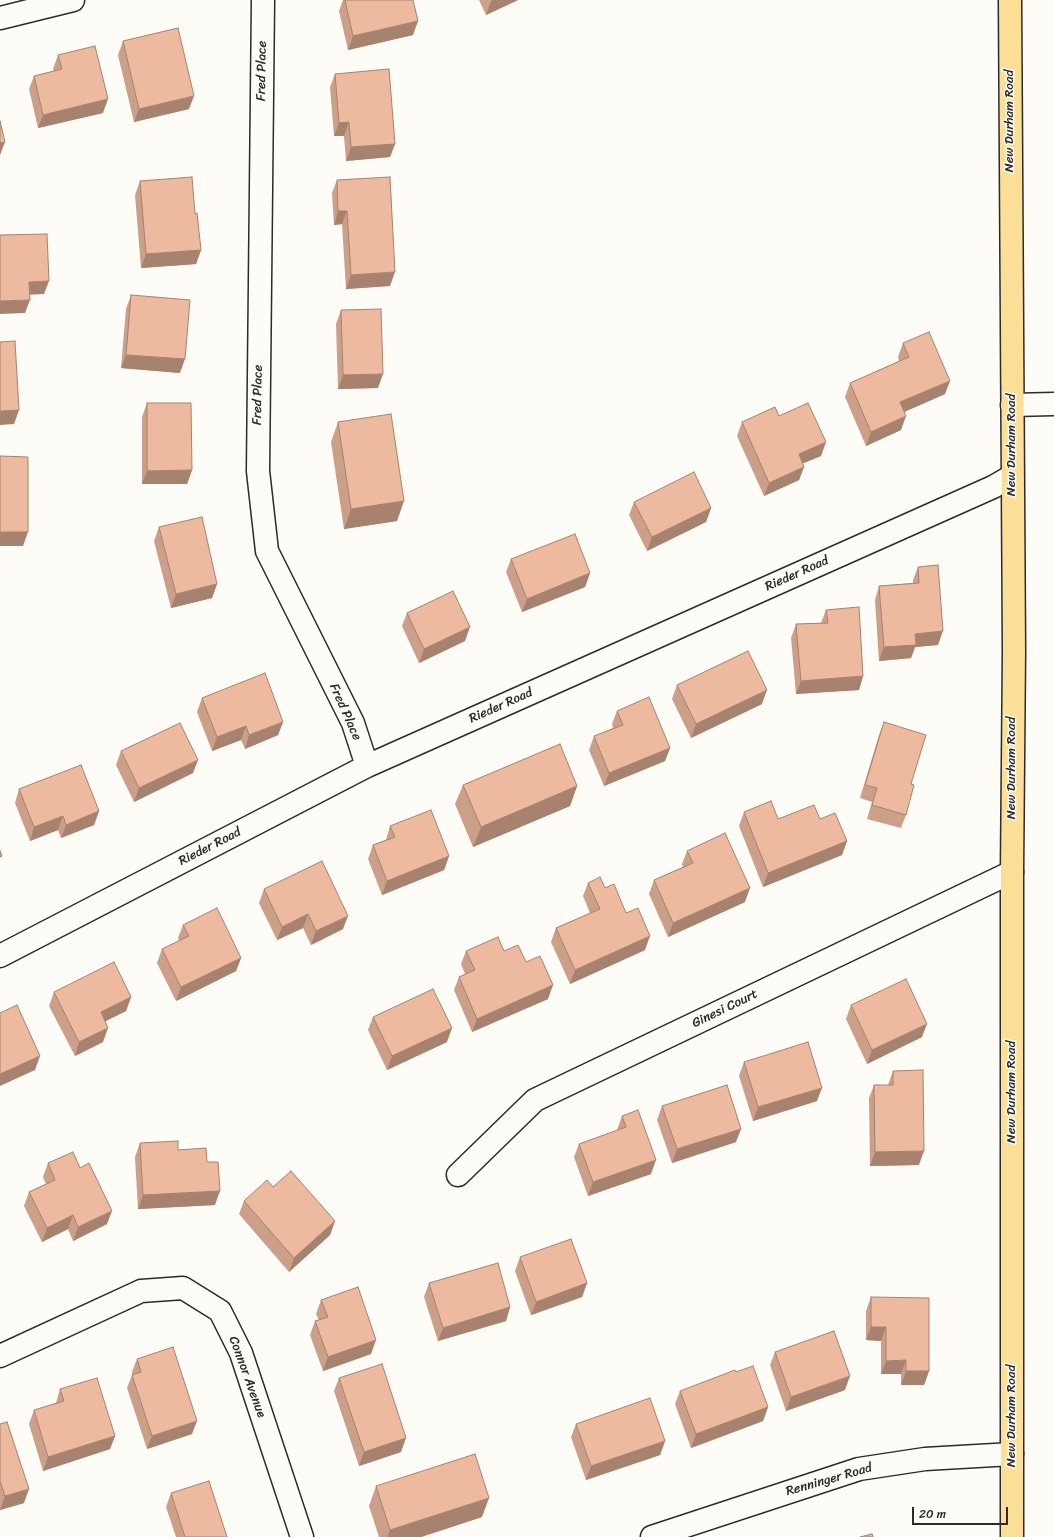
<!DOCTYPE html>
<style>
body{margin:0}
#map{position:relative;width:1054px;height:1537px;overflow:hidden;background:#fdfcf7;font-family:Sriracha,sans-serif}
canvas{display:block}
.scale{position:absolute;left:912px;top:1507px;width:96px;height:18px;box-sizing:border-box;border:2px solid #2b2b2b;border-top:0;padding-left:5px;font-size:12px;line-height:14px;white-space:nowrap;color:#2b2b2b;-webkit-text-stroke:3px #fdfcf7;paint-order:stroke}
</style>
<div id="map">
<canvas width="1054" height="1537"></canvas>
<div class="scale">20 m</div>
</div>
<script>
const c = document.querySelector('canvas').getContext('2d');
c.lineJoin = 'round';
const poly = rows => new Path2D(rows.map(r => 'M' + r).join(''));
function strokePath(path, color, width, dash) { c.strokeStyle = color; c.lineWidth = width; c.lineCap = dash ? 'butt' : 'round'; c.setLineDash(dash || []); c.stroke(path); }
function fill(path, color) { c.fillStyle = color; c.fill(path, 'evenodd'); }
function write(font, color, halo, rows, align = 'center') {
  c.font = font + ' Sriracha,sans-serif'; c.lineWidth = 3; c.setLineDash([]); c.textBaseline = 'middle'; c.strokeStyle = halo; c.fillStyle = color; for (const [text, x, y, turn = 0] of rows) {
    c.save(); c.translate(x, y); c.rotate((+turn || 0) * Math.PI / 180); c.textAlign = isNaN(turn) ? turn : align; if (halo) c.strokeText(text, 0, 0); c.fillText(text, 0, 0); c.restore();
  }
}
const minor = poly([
 [263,0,258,471,267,551,353,723,367,766],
 [0,18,73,0],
 [1012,405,1054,404],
 [0,956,367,766,993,487,1012,476],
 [458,1175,535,1100,1012,872],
 [0,1356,141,1291,183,1288,220,1311,241,1353,302,1537],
 [652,1537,859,1469,925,1459,1012,1454]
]);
const major = poly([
 [1010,0,1014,651,1012,872,1012,1537]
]);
strokePath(minor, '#2b2b2b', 25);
strokePath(major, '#2b2b2b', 25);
strokePath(minor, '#fdfcf7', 22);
strokePath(major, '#fbdf96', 22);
fill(poly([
 [343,0,413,0,413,35,348,50,339,11],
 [479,0,518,0,486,15],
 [123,41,189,109,134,122,118,55],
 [58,55,103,113,38,128,29,89,34,76,54,71,53,69],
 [335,74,395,144,390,157,346,161,344,136,334,136,330,87],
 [337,180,390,286,346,289,342,224,334,225,332,193],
 [140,181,195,214,201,250,196,264,141,268,135,195],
 [131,295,180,373,121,368,126,309],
 [341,310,378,388,338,389,336,324],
 [903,343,945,394,904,412,901,430,866,446,845,397,850,383,899,361,898,357],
 [147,403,192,470,187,484,142,484,142,417],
 [779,416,821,456,803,463,804,467,799,480,764,496,737,436,742,422],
 [338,422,397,521,344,529,331,442],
 [634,502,711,508,706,522,647,551,629,515],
 [159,527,217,584,212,598,171,608,154,541],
 [511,559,590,573,585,587,522,612,506,572],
 [918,567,938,645,915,647,911,658,879,661,875,600,879,586,913,583,913,580],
 [826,610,863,676,859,690,796,694,791,638,796,624,821,623],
 [407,613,465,641,419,663,402,626],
 [677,685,762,704,691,738,672,699],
 [202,698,283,722,278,735,245,749,241,740,212,751,197,712],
 [617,711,670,748,665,761,604,786,589,750,594,736,613,728,612,724],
 [884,722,911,784,906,815,901,828,867,819,872,802,860,798,879,735],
 [121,751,193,773,134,802,116,765],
 [463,785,577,786,570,806,473,847,455,804],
 [19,789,99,811,94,825,61,838,58,830,30,841,15,803],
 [744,812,778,819,820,819,847,841,842,855,763,887,739,826],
 [390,826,449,856,444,870,382,895,368,859,373,845,386,840],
 [687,851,745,902,668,937,649,894,654,880,683,867,682,864],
 [588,883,605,888,626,913,645,950,570,984,551,942,556,928,590,913,583,896],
 [264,889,343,929,311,945,303,928,277,940,259,903],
 [183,925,241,958,236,971,176,1001,157,963,162,949,179,941,178,938],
 [466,951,504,951,526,962,548,999,472,1032,454,990,459,977,465,974,461,964],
 [54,992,131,997,126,1011,105,1021,103,1042,75,1056,49,1006],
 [851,1005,922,1037,867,1064,846,1019],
 [373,1017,447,1042,387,1070,368,1030],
 [744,1062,817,1101,753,1121,739,1076],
 [893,1071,919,1165,870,1166,869,1098,874,1085,888,1085],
 [662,1106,736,1142,672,1163,657,1120],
 [622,1116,651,1174,588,1196,574,1157,579,1144,617,1130],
 [140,1143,178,1150,207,1162,215,1205,138,1209,135,1157],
 [48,1163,80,1168,107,1224,73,1241,68,1229,42,1242,24,1206,29,1192,46,1184,43,1177],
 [273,1187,335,1221,330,1235,289,1272,239,1214,244,1201],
 [520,1257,587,1283,582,1297,531,1315,515,1271],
 [429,1283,510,1307,506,1321,438,1341,424,1297],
 [871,1297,929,1371,924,1385,901,1385,901,1374,881,1374,881,1341,866,1340,866,1311],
 [321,1300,371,1354,323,1371,310,1335,315,1321,319,1320,316,1314],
 [775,1352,845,1390,786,1411,770,1365],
 [137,1359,192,1434,147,1449,127,1388,132,1375,132,1372],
 [736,1372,768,1407,763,1421,691,1448,675,1404,680,1391],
 [339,1378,401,1452,359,1466,334,1391],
 [60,1389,115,1436,110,1449,43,1471,29,1424,34,1410,56,1403],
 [0,1424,24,1503,0,1510],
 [576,1424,665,1441,660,1455,586,1480,571,1437],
 [376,1486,482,1517,421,1537,379,1537,369,1506],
 [171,1493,227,1537,176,1537,166,1507]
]), '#cc9f89');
fill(poly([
 [493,0,518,0,486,15,491,1],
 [418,21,413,35,348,50,353,36],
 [194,96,189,109,134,122,139,109],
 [108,99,103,113,38,128,43,115],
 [349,122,344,136,334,136,339,123],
 [5,142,0,155,0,143],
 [395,144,390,157,346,161,351,147],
 [338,211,347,211,342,224,334,225],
 [201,250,196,264,141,268,146,254],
 [395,272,390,286,346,289,351,275],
 [49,281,44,294,24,295,29,282],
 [30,300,25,313,0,314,0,301],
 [126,355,185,359,180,373,121,368],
 [383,374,378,388,338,389,343,375],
 [950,381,945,394,895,416,900,402],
 [19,410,14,424,0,425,0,411],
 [906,416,901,430,866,446,871,432],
 [826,442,821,456,794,467,799,454],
 [804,467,799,480,764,496,769,483],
 [192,470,187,484,142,484,147,471],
 [404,501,397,521,344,529,351,509],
 [711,508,706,522,647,551,652,537],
 [0,532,28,532,23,546,0,546],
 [590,573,585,587,522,612,527,599],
 [217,584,212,598,171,608,176,594],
 [470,627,465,641,419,663,424,649],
 [943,631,938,645,915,647,911,658,879,661,884,647,915,634],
 [863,676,859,690,796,694,801,681],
 [767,690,762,704,691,738,696,724],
 [283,722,278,735,245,749,249,735],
 [246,726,241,740,212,751,217,737],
 [670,748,665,761,604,786,609,773],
 [198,760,193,773,134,802,139,788],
 [577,786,570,806,473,847,481,827],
 [99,811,94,825,61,838,66,825],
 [63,816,58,830,30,841,34,827],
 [847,841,842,855,763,887,768,873],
 [449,856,444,870,382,895,387,881],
 [750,888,745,902,668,937,673,923],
 [308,914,303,928,277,940,282,927],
 [348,916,343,929,311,945,316,931],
 [650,936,645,950,570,984,575,970],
 [241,958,236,971,176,1001,181,987],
 [553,985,548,999,472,1032,477,1019],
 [131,997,126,1011,96,1026,101,1012],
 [927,1024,922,1037,867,1064,872,1050],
 [108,1028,103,1042,75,1056,79,1042],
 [452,1028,447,1042,387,1070,392,1056],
 [40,1056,35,1070,0,1086,0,1074],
 [822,1088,817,1101,753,1121,758,1107],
 [741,1129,736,1142,672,1163,677,1149],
 [924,1151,919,1165,870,1166,875,1152],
 [656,1160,651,1174,588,1196,593,1182],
 [220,1191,215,1205,138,1209,143,1195],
 [112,1211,107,1224,73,1241,78,1227],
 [73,1215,68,1229,42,1242,47,1228],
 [335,1221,330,1235,289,1272,294,1258],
 [587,1283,582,1297,531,1315,536,1302],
 [510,1307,506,1321,438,1341,443,1328],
 [871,1327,886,1327,881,1341,866,1340],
 [376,1340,371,1354,323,1371,328,1357],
 [906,1360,901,1374,881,1374,886,1361],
 [906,1371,929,1371,924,1385,901,1385],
 [850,1376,845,1390,786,1411,791,1397],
 [768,1407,763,1421,691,1448,696,1434],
 [197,1421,192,1434,147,1449,152,1436],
 [115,1436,110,1449,43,1471,48,1457],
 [406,1438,401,1452,359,1466,364,1452],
 [665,1441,660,1455,586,1480,591,1466],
 [29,1489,24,1503,0,1510,5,1496],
 [489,1498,482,1517,421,1537,387,1537,390,1530]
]), '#a6826f');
const building = poly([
 [345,0,413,0,418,21,353,36,345,0],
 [178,28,194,96,139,109,123,41,178,28],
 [95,46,108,99,43,115,34,76,62,69,58,55,95,46],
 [389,69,395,144,351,147,349,122,339,123,335,74,389,69],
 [0,121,5,142,0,143,0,121],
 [192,177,195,214,197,213,201,250,146,254,140,181,192,177],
 [390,177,395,272,351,275,347,211,338,211,337,180,390,177],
 [47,234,49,281,29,282,30,300,0,301,0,235,47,234],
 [131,295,190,300,185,359,126,355,131,295],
 [381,309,383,374,343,375,341,310,381,309],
 [929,332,950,381,900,402,906,416,871,432,850,383,909,357,903,343,929,332],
 [15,341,19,410,0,411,0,342,15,341],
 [147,403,191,403,192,470,147,471,147,403],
 [808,403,826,442,799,454,804,467,769,483,742,422,775,407,779,416,808,403],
 [391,414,404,501,351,509,338,422,391,414],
 [0,456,28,457,28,532,0,532,0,456],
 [694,472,711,508,652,537,634,502,694,472],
 [202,517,217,584,176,594,159,527,202,517],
 [575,534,590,573,527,599,511,559,575,534],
 [938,565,943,631,915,634,916,645,884,647,879,586,919,583,918,567,938,565],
 [453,591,470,627,424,649,407,613,453,591],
 [859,607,863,676,801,681,796,624,828,623,826,610,859,607],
 [748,651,767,690,696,724,677,685,748,651],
 [265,673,283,722,249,735,246,726,217,737,202,698,265,673],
 [649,697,670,748,609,773,594,736,623,725,617,711,649,697],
 [884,722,926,735,911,784,914,785,906,815,872,805,877,788,865,785,884,722],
 [180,723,198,760,139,788,121,751,180,723],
 [560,744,577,786,481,827,463,785,560,744],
 [81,765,99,811,66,825,63,816,34,827,19,789,81,765],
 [771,801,778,819,814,805,820,819,835,813,847,841,768,873,744,812,771,801],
 [431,810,449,856,387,881,373,845,395,837,390,826,431,810],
 [725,833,750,888,673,923,654,880,693,863,687,851,725,833],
 [0,851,2,856,0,857,0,851],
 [322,861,348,916,316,931,308,914,282,927,264,889,322,861],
 [600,877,605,888,614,884,626,913,638,908,650,936,575,970,556,928,600,909,588,883,600,877],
 [217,908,241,958,181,987,162,949,189,936,183,925,217,908],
 [498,937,504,951,518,945,526,962,540,956,553,985,477,1019,459,977,475,970,466,951,498,937],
 [114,962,131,997,101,1012,108,1028,79,1042,54,992,114,962],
 [906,979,927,1024,872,1050,851,1005,906,979],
 [433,989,452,1028,392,1056,373,1017,433,989],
 [17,1005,40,1056,0,1074,0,1013,17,1005],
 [808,1042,822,1088,758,1107,744,1062,808,1042],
 [923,1070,924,1151,875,1152,874,1085,893,1085,893,1071,923,1070],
 [727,1085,741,1129,677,1149,662,1106,727,1085],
 [638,1110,656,1160,593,1182,579,1144,626,1127,622,1116,638,1110],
 [178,1141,178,1150,206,1148,207,1162,218,1162,220,1191,143,1195,140,1143,178,1141],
 [73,1152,80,1168,89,1163,112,1211,78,1227,73,1215,47,1228,29,1192,55,1180,48,1163,73,1152],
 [291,1171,335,1221,294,1258,244,1201,267,1180,273,1187,291,1171],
 [571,1239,587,1283,536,1302,520,1257,571,1239],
 [498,1263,510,1307,443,1328,429,1283,498,1263],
 [358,1287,376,1340,328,1357,315,1321,328,1317,321,1300,358,1287],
 [871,1297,929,1298,929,1371,906,1371,906,1360,886,1361,886,1327,871,1327,871,1297],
 [834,1331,850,1376,791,1397,775,1352,834,1331],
 [173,1347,197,1421,152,1436,132,1375,141,1372,137,1359,173,1347],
 [382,1364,406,1438,364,1452,339,1378,382,1364],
 [753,1366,768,1407,696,1434,680,1391,735,1370,736,1372,753,1366],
 [97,1378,115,1436,48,1457,34,1410,64,1401,60,1389,97,1378],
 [650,1398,665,1441,591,1466,576,1424,650,1398],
 [7,1422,29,1489,5,1496,0,1481,0,1424,7,1422],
 [475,1454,489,1498,390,1530,376,1486,475,1454],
 [209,1481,227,1537,185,1537,171,1493,209,1481],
 [872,1534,873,1537,860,1537,872,1534]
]);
fill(building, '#edb99f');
strokePath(building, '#a6826f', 1);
write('13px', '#2b2b2b', '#fdfcf7', [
 ["Fred Place",262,71,-89],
 ["New Durham Road",1010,121,-90],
 ["Fred Place",258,395,-89],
 ["New Durham Road",1012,445,-90],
 ["Rieder Road",797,574,-24],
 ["Rieder Road",501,706,-24],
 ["Fred Place",345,712,66],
 ["New Durham Road",1012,768,-90],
 ["Rieder Road",210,847,-27],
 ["Ginesi Court",725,1009,-26],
 ["New Durham Road",1012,1092,-90],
 ["Connor Avenue",247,1377,70],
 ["New Durham Road",1012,1416,-90],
 ["Renninger Road",829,1480,-16]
]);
</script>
